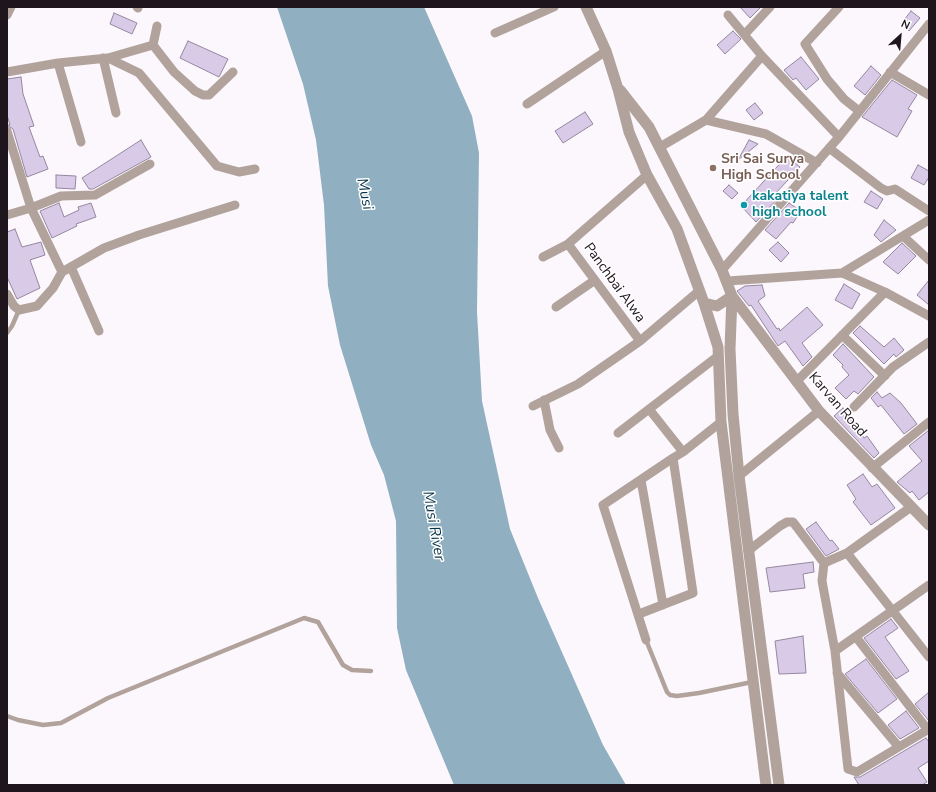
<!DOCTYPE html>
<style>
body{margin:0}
#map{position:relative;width:936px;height:792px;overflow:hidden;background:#fcf7fc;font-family:"Nunito Sans",sans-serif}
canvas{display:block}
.frame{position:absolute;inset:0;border:8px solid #1e151d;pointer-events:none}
.north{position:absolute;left:880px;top:16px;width:40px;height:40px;-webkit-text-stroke:3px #fff;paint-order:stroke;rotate:26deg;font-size:11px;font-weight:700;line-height:16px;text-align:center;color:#1e151d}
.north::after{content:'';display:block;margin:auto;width:14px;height:18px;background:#1e151d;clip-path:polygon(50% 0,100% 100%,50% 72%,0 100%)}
</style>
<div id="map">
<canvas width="936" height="792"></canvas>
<div class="frame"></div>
<div class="north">N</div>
</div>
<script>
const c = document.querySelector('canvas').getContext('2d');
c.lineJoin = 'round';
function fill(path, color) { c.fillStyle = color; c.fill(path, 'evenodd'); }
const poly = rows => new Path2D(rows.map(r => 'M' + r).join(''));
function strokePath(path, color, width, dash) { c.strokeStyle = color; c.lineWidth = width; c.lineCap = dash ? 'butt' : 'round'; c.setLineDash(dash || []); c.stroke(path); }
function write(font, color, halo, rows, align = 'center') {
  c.font = font + ' "Nunito Sans",sans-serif'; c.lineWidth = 3; c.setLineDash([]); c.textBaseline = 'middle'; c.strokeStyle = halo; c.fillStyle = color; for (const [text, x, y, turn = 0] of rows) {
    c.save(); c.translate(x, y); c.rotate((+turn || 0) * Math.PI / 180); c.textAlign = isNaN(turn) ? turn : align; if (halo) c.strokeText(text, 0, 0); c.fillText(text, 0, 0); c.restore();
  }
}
fill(poly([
 [277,7,424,7,472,116,479,153,477,312,482,401,510,529,538,598,603,745,626,785,454,785,406,670,397,628,396,521,384,475,371,445,340,345,328,286,324,205,316,140,303,84]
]), '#90afc1');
const building = poly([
 [740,7,761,7,750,18,740,7],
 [911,11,920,18,909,31,901,24,911,11],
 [114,13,137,23,132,34,110,24,114,13],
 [733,31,741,39,725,54,717,45,733,31],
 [188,41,228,59,219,77,180,58,188,41],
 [801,57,819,79,806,90,796,78,793,80,784,70,801,57],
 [871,66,881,75,865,95,854,86,871,66],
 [21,77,23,94,34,126,29,127,40,157,43,156,48,169,27,177,13,129,7,125,10,125,7,115,7,79,21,77],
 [892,80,917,95,908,109,912,111,897,137,862,117,892,80],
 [755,103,763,113,754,120,746,110,755,103],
 [585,112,593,124,563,143,555,131,585,112],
 [141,140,151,157,93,189,89,189,82,178,141,140],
 [749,140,758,144,738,160,749,140],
 [787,156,800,167,775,194,779,197,756,222,741,206,787,156],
 [918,165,929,171,929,177,924,185,911,178,918,165],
 [56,175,76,176,75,189,56,188,56,175],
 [729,185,738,193,732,199,723,191,729,185],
 [871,191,883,199,877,209,864,202,871,191],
 [59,203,64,217,79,210,78,207,91,203,96,217,76,224,77,226,52,238,40,211,59,203],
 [789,203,801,211,793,223,791,222,776,239,765,230,789,203],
 [884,220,896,230,881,242,874,235,884,220],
 [15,229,22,247,41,242,45,255,30,260,40,288,17,299,7,277,7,232,15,229],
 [778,242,789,253,781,262,769,250,778,242],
 [902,243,916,256,898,274,883,262,902,243],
 [929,280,929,305,917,295,929,280],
 [844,284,860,294,852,309,835,300,844,284],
 [762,285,765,296,758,301,777,329,779,328,780,331,807,307,823,325,802,343,812,357,803,366,785,341,778,346,751,305,749,306,737,291,745,286,762,285],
 [860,326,884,347,894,338,904,350,896,357,894,354,884,364,853,333,860,326],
 [843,344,874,377,858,394,854,391,846,399,835,388,849,375,842,367,843,365,833,355,843,344],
 [877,392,882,398,890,393,901,403,917,424,904,434,881,405,878,407,871,398,877,392],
 [843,408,864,438,867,436,879,453,874,458,834,416,843,408],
 [929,430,929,492,919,500,912,491,910,493,897,482,922,461,909,446,929,430],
 [863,474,872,487,877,484,895,508,871,525,853,502,856,499,847,485,863,474],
 [816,522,830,541,832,540,839,549,826,556,806,529,816,522],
 [813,562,814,572,803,574,805,588,770,592,766,568,813,562],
 [891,619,898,628,885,637,909,671,896,679,864,638,891,619],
 [803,636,806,673,779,674,775,641,803,636],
 [866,659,897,699,878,713,845,674,866,659],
 [929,692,929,721,915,704,929,692],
 [906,711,919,728,900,739,888,725,906,711],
 [926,738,929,742,929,761,918,768,927,782,922,785,859,785,854,777,860,777,926,738]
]);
fill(building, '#d9cae7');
strokePath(building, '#9487a0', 1);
strokePath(poly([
 [7,333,12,326,19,310],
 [646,640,667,692,670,695,677,696,699,693,752,682],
 [7,716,18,720,43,725,61,723,108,698,304,618,318,622,343,665,352,670,371,671]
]), '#b1a39c', 4.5);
strokePath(poly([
 [137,7,138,8],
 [839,7,805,44,827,79,844,99,859,111],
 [7,15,11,7],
 [728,15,762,56,839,137],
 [495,33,554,7],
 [745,34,770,7],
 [153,45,157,26],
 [103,58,116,113],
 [108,58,139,73,217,166,239,172,255,169],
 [58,63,81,142],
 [7,72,58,63,108,58,153,45,174,72,195,91,203,95,209,95,233,72],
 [890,72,929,95],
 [527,104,606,51],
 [706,120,762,56],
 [7,131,31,208,62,272],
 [660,147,706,120,766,134,817,163],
 [829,148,881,188,887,191,895,189,929,211],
 [647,175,568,244,640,341,699,291],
 [7,215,31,208,61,196,95,195,150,164],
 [903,236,929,260],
 [543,257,568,244],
 [71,267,99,331],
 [722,270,839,137,929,24],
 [842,273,885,292,929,316],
 [728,281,842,273,929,220],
 [7,294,14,306,19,310,37,306,53,288,62,272,104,248,139,235,235,205],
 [556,307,595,280],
 [842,335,885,376],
 [796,382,885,292],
 [544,400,550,430,559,448],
 [533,406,578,384,640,341],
 [854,407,893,367,929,342],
 [649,409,683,452,721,422],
 [618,433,718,356],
 [872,468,929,422],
 [739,476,819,411],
 [641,480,663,605],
 [911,507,847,553,824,563,822,581,835,651,848,769,857,772,929,729],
 [748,551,780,526,787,522,793,522,824,563],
 [847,553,929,657],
 [639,614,693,593,673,458,683,452],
 [856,637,928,730],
 [646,640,603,505,673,458],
 [835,651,929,585],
 [837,673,898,746]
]), '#b1a39c', 9);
strokePath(poly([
 [586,7,606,51,618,89,629,132,647,175,677,229,704,303,718,347,721,422,766,785],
 [620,90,649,127,722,270,732,296,819,411,929,525],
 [732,296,730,349,733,414,739,476,779,785],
 [704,303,717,306,732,296]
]), '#b1a39c', 11);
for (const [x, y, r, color] of [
 [713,168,4,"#8d6e63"],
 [744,205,4,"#0f9aa8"]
]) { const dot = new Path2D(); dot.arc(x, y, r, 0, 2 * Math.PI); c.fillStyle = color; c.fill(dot); strokePath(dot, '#fff', 1.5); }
write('bold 14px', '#785e54', '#fff', [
 ["Sri Sai Surya",721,160],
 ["High School",721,176]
], 'left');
write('bold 14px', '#0d838f', '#fff', [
 ["kakatiya talent",752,197],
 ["high school",752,213]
], 'left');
write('14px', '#1e151d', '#fff', [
 ["Panchbai Alwa",614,283,54],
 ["Karvan Road",837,405,49]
]);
write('italic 15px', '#063347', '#fff', [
 ["Musi",364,194,78],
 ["Musi River",433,526,80]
]);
</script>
